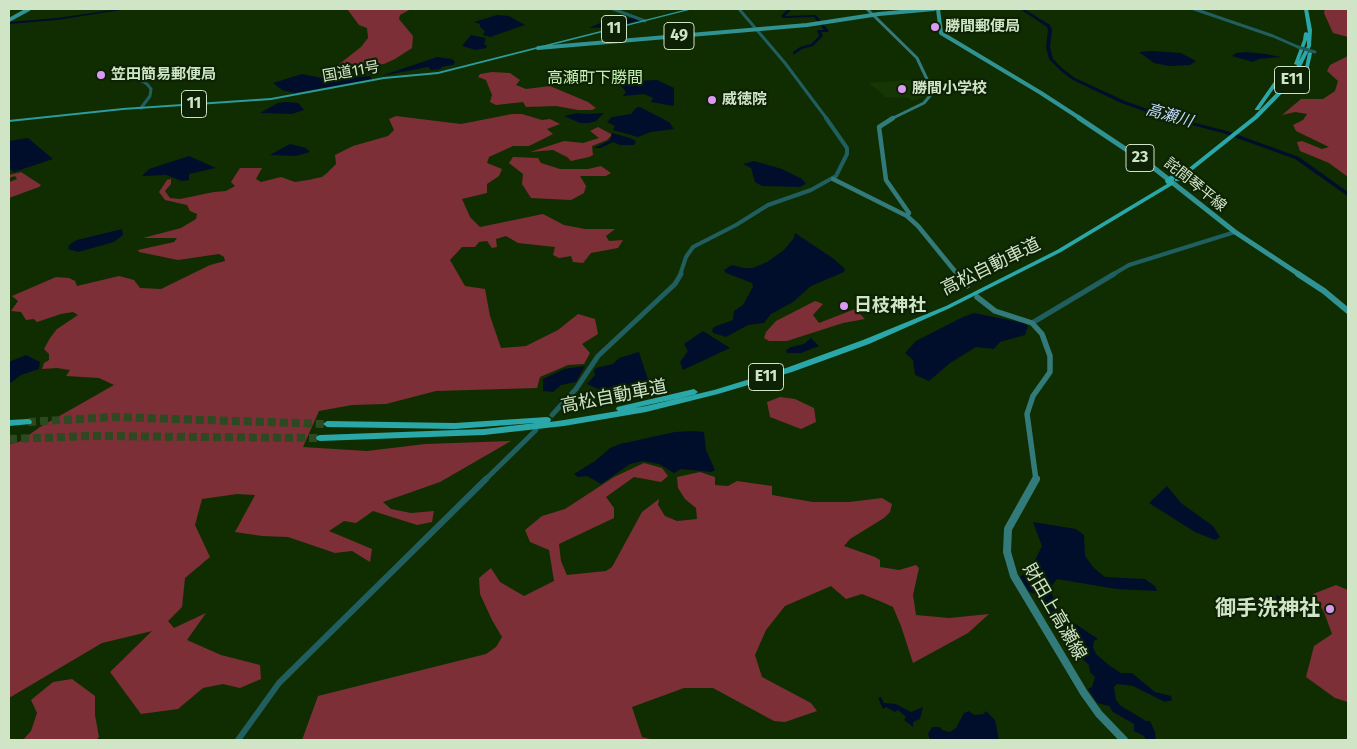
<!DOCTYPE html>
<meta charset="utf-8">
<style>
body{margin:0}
#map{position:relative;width:1357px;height:749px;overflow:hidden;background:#102d01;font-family:"Fira Sans",sans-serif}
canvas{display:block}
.frame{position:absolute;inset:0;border:10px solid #cfe5c6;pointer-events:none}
</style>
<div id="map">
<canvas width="1357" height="749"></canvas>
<div class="frame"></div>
</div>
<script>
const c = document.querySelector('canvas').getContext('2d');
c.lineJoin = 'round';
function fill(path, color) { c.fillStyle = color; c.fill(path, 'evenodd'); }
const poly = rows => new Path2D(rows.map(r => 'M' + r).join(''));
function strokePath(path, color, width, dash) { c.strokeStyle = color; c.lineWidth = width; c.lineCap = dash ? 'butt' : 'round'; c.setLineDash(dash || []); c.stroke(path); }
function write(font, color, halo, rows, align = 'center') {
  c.font = font + ' "Fira Sans","Noto Sans JP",sans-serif'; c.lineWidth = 4.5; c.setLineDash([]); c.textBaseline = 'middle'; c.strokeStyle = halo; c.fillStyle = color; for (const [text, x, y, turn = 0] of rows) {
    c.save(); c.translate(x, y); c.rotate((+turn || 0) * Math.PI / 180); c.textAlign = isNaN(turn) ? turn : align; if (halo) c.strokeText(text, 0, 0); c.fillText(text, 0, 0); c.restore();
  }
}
fill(poly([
 [906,80,925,81,928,87,927,96,912,101,909,98,886,97,869,83]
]), '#163704');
fill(poly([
 [347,9,411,9,400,15,399,19,413,36,412,48,395,59,384,64,348,68,338,65,361,47,368,38,367,28,359,25],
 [1325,9,1348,9,1348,37,1333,33,1324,13],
 [1348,56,1348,177,1329,163,1300,151,1297,142,1302,141,1322,149,1329,147,1296,131,1293,125,1303,120,1307,114,1295,112,1282,115,1301,99,1323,99,1335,91,1338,81,1327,71,1330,65],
 [492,72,510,73,520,80,516,85,526,89,550,86,588,102,596,108,592,110,578,110,556,106,526,107,523,102,496,105,490,102,492,95,486,80,478,77,480,74],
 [512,114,522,114,542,120,550,119,560,124,547,129,553,134,529,146,513,146,489,157,487,163,502,169,499,176,487,184,487,193,462,199,470,217,480,227,543,214,564,225,585,229,615,229,606,236,609,241,623,240,618,248,591,253,583,263,573,262,571,256,559,258,553,255,555,247,518,243,506,236,496,239,497,247,492,248,487,241,479,242,475,247,462,247,450,260,465,286,485,289,490,316,501,348,526,346,558,330,578,314,595,319,598,334,582,344,590,353,584,364,568,365,540,377,537,388,436,391,386,404,352,405,319,411,303,447,367,451,425,444,511,441,440,482,383,502,391,509,411,513,434,511,432,522,417,525,373,511,356,523,344,521,329,531,372,549,370,562,352,551,335,553,288,537,262,536,235,532,255,495,237,494,202,499,195,525,210,557,185,578,182,607,168,621,174,628,206,613,187,640,221,655,260,665,261,679,240,688,223,684,203,688,178,709,141,714,110,672,152,631,102,643,9,698,9,444,19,442,40,427,114,385,99,378,66,376,70,370,57,368,42,369,44,363,49,360,49,354,44,349,50,338,57,329,78,315,73,312,61,314,37,322,34,319,26,320,21,312,11,311,18,301,12,296,56,277,69,278,75,281,77,286,119,276,134,280,140,288,161,289,210,265,225,261,224,257,219,254,178,260,139,252,138,250,174,242,177,238,143,238,181,228,196,219,197,214,190,211,187,205,165,200,159,192,167,180,171,179,171,184,165,191,170,198,180,199,214,192,226,191,235,186,231,182,240,168,262,168,256,179,261,182,281,177,295,182,308,180,322,177,327,173,336,164,335,155,353,146,388,136,394,130,389,119,396,116,461,124],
 [598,127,611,134,611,136,607,140,592,146,593,155,589,157,571,161,567,157,553,150,530,152,564,141,583,143,599,138,590,131],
 [513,157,538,158,541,163,560,169,588,169,601,166,611,173,606,176,580,176,586,186,584,193,571,200,531,198,522,184,523,174,509,163],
 [21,172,41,185,39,187,9,198,9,182,17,179,15,176,9,178,9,175],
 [815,301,823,304,813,315,819,323,855,309,865,319,843,323,787,341,769,341,764,338,766,332,776,321],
 [780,397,795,399,814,408,816,422,801,429,770,417,767,402],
 [644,463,662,468,668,476,661,482,634,477,606,497,614,508,614,518,559,544,561,561,567,575,606,571,612,567,642,512,659,499,658,505,665,516,677,521,697,519,696,508,685,499,678,488,677,477,700,472,715,477,715,485,728,486,737,481,772,486,772,495,813,502,849,502,882,498,892,504,890,512,884,518,850,539,844,546,875,557,880,560,880,567,899,570,916,565,919,568,913,595,916,615,949,618,989,614,968,633,913,663,901,626,893,607,882,602,862,594,846,599,831,586,785,606,766,630,755,655,762,677,811,703,817,711,785,722,774,721,713,688,684,688,632,707,642,737,654,740,302,740,318,696,486,654,496,647,502,637,492,620,480,594,479,578,491,568,500,582,524,596,554,581,549,550,530,542,525,530,542,516,565,509,614,477],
 [1336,585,1348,590,1348,702,1335,698,1306,677,1314,646,1332,634,1324,612,1313,594],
 [72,679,95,696,95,715,99,737,96,740,23,740,31,731,37,713,31,700,53,682]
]), '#7c2f37');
fill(poly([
 [497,15,509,16,525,25,490,37,483,35,485,31,480,27,480,24,474,22],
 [636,18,640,20,615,27,589,28,607,20],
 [471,35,486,38,484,44,487,46,486,48,476,50,462,46],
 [1151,51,1181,53,1196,61,1190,65,1169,66,1154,63,1139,52],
 [1246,52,1266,54,1281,57,1259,59,1253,62,1232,56,1236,53],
 [437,57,452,59,455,62,453,65,441,67,442,68,440,69,431,70,428,67,381,76],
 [302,74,332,80,370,76,372,79,295,93,282,90,273,83],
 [619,76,636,81,657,80,674,88,674,103,673,106,651,102,653,98,644,94,623,96,626,92,614,78],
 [286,102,298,103,304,110,292,114,260,113,278,103],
 [640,107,669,122,674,129,651,132,638,137,613,130,615,126,607,122,612,117,631,114,636,108],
 [578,113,585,114,604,113,596,121,589,123,580,123,564,116],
 [612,133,630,138,636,141,634,145,620,145,613,142,601,148,594,148,610,140],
 [28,138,53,159,14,172,9,168,11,164,9,163,9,141],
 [290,144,306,148,310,152,296,156,270,155],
 [189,156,216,168,189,174,189,180,182,181,166,175,142,176,149,169],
 [754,161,782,169,802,179,806,184,800,187,762,186,755,182,751,168,743,164],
 [122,229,123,235,114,242,78,252,68,249,69,245,77,240],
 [795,233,834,259,845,269,844,272,811,286,793,302,771,314,764,323,748,325,726,337,713,333,712,330,714,327,733,320,734,311,743,305,753,287,752,283,726,273,724,270,732,265,744,268,753,268,767,262,784,250,794,238],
 [974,313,1024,323,1028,326,1025,335,1000,342,994,349,976,347,950,363,929,381,915,375,913,360,905,353,916,341,961,318],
 [703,331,730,348,683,370,680,362,688,351,684,344],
 [811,338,819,346,801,353,787,353,786,350,791,347,804,344],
 [639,352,649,383,598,389,587,384,595,375,594,371,596,368,613,364,619,358],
 [26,355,40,362,39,369,21,375,9,384,9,362],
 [585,366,576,382,561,385,553,392,543,391,543,379,564,369],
 [693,431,704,432,706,450,715,470,712,472,681,469,674,473,659,464,643,461,630,464,601,484,587,476,578,477,574,474,595,461,610,448,620,444,675,432],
 [1167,486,1181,503,1213,526,1220,537,1215,540,1195,532,1149,503],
 [1033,522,1076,529,1084,535,1085,556,1094,568,1105,577,1145,579,1155,586,1157,591,1116,589,1057,579,1050,588,1058,611,1047,611,1036,594,1029,592,1020,577,1032,566,1042,546],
 [1276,595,1294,603,1297,608,1292,616,1287,616,1282,611,1274,599,1277,599],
 [1068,621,1074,623,1098,639,1094,641,1093,647,1096,654,1110,666,1121,673,1132,673,1155,692,1171,696,1172,700,1165,702,1133,686,1117,684,1114,687,1116,700,1121,706,1146,721,1150,721,1155,732,1156,740,1146,740,1144,736,1134,731,1134,724,1113,712,1109,706,1097,703,1088,689,1092,687,1095,677,1090,672,1089,665,1076,653,1075,643,1071,638,1066,638,1065,641,1059,633,1057,625],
 [881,697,884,703,896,704,911,712,923,707,920,719,913,722,913,727,904,720,906,717,898,710,895,712,886,707,883,709,878,698],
 [969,711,974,715,984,714,986,711,995,720,999,740,930,740,928,734,932,727,940,727,942,730,950,732,956,728,964,713]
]), '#000e2c');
fill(poly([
 [119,9,127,9,57,20,9,24,9,22,57,18,119,9],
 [788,9,792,9,785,16,816,15,829,31,827,32,821,32,823,36,813,46,802,49,795,54,793,54,793,52,800,47,811,44,819,36,817,30,824,30,814,17,783,18,781,16,788,9],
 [1020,9,1024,9,1050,25,1052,30,1050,47,1053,59,1063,69,1075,78,1125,101,1168,116,1227,131,1299,157,1348,192,1348,196,1346,195,1295,159,1223,133,1164,118,1121,103,1073,80,1061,71,1049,59,1046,47,1048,30,1047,27,1020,9]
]), '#000e2c');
strokePath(poly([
 [28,422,113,417,327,424],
 [9,439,91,436,320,438]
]), '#2d491f', 8, [8, 4]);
strokePath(poly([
 [613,9,645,21],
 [739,9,785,63,827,119],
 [1194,9,1273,36,1298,47],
 [123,71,147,84,151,89,150,96,141,108]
]), '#205e5f', 3);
strokePath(poly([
 [680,275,686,257,693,247,736,225,768,205,811,190,836,176,847,154,847,148,826,118],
 [1112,275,1129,265,1235,232]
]), '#205e5f', 4);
strokePath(poly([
 [1032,323,1114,274],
 [552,415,576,389,598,356,675,284,681,274],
 [485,480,536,430]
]), '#205e5f', 5);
strokePath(poly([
 [238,740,279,683,486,479]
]), '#205e5f', 6);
strokePath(poly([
 [867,9,917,58,933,92,924,103,891,119]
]), '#337a7b', 3);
strokePath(poly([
 [893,118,879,127,886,180,909,213,907,216],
 [833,179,907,216,918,226,958,275]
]), '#337a7b', 4.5);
strokePath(poly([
 [957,274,967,286],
 [977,297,995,311,1032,323,1042,334,1050,356,1050,372,1033,396,1027,414,1036,480]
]), '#337a7b', 5.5);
strokePath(poly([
 [1036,479,1008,529,1007,552,1014,576,1084,693,1099,714,1124,740]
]), '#337a7b', 8);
strokePath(poly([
 [938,9,941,33,1041,93,1081,119],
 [9,20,29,9],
 [538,48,807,25,879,14,934,9]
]), '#309293', 4);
strokePath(poly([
 [1079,118,1154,168,1235,232,1300,275]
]), '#309293', 5);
strokePath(poly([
 [1298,274,1324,291,1348,311]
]), '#309293', 6);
fill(poly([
 [688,9,693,9,438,74,384,79,271,100,123,110,9,122,9,120,123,108,271,98,384,77,438,72,688,9]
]), '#2d9c9e');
fill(poly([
 [1304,9,1308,9,1312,30,1311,46,1294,81,1258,118,1179,181,1175,181,1175,179,1254,116,1290,79,1297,65,1294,64,1303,40,1304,33,1306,32,1308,33,1304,9],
 [1307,37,1307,46,1299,61,1307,40,1307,37],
 [1310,52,1312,53,1308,72,1303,81,1299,81,1299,80,1304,72,1308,53,1310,52],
 [1278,76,1282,77,1259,110,1255,110,1255,109,1278,76],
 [1172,181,1174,182,1174,184,1061,252,950,308,869,344,792,372,718,394,646,412,564,426,484,435,320,441,317,440,316,438,317,436,320,435,484,429,535,423,455,429,327,427,323,424,327,421,455,423,547,417,550,418,551,420,550,422,564,420,618,411,616,409,617,407,694,389,698,392,694,395,634,408,646,406,714,390,786,368,863,340,946,306,1057,250,1172,181],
 [28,419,31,420,32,422,31,424,9,426,9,420,28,419]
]), '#2aa7a9');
strokePath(poly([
 [1298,47,1315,52]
]), '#205e5f', 3);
strokePath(poly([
 [1168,181,1172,178]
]), '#2aa7a9', 5.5);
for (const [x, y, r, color] of [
 [935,27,5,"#dc99f4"],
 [101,75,5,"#dc99f4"],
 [902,89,5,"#dc99f4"],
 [712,100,5,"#dc99f4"],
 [844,306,5,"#dc99f4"],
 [1330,609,5,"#dc99f4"]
]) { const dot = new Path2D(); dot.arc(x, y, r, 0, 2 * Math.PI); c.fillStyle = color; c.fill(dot); strokePath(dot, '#0d2104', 2); }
write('bold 15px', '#cfe5c6', '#0d2104', [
 ["勝間郵便局",945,27],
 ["笠田簡易郵便局",111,75],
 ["勝間小学校",912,89],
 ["威徳院",722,100]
], 'left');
write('15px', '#cfe5c6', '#0d2104', [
 ["国道11号",351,72,-10],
 ["詫間琴平線",1195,185,39]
]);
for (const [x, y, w] of [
 [614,29,25],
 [679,36,30],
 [1292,80,35],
 [194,104,25],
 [1140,158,28],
 [766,377,35]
]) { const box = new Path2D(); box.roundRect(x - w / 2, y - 13.5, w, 27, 4); c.fillStyle = '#0d2104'; c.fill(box); strokePath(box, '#cfe5c6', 1); }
write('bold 16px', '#cfe5c6', null, [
 ["11",614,29],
 ["49",679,36],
 ["E11",1292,80],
 ["11",194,104],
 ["23",1140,158],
 ["E11",766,377]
]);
write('16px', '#c4f2b1', '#0d2104', [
 ["高瀬町下勝間",595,79]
]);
write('italic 16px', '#c0dafe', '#0d2104', [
 ["高瀬川",1169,116,16]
]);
write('18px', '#cfe5c6', '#0d2104', [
 ["高松自動車道",991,267,-26],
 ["高松自動車道",614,397,-11],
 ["財田上高瀬線",1054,612,60]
]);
write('bold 18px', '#cfe5c6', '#0d2104', [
 ["日枝神社",854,306]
], 'left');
write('bold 21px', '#cfe5c6', '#0d2104', [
 ["御手洗神社",1320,609]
], 'right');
</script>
